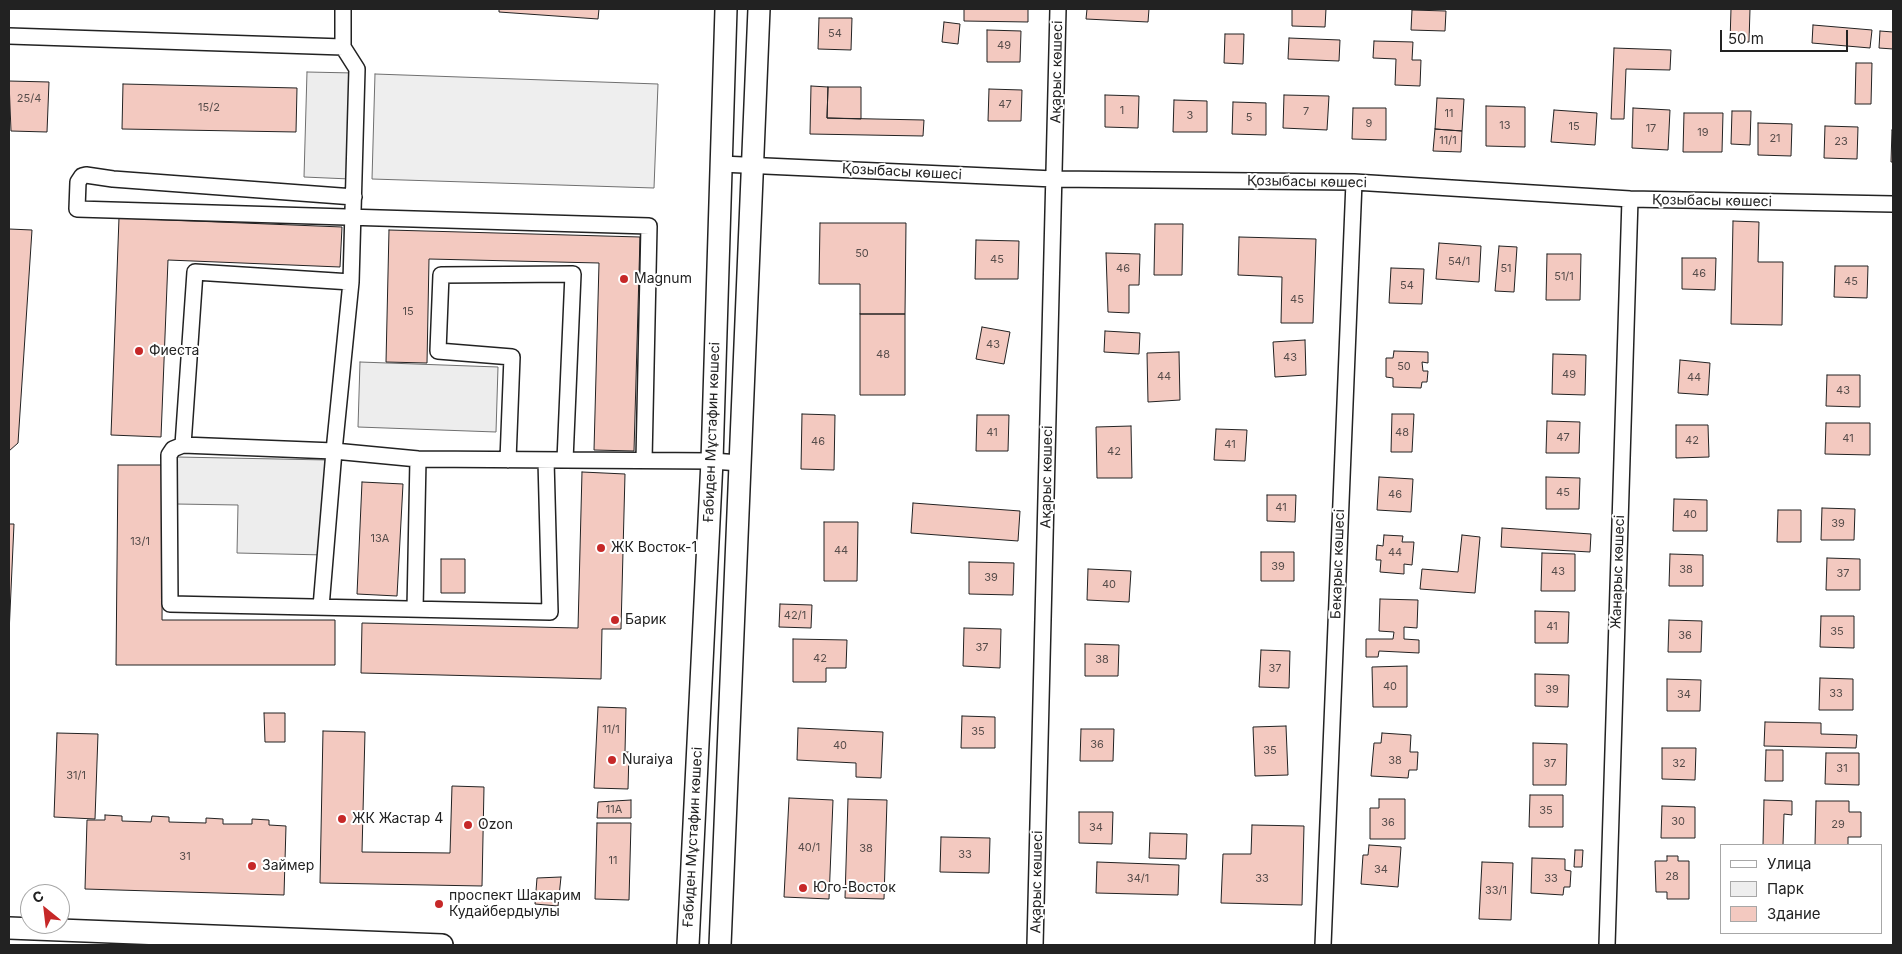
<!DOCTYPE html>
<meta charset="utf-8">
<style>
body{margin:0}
#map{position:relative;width:1902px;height:954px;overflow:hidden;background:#fff;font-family:Inter,sans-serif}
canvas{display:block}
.frame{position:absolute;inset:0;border:10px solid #222;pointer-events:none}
.legend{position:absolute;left:1720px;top:844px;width:162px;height:90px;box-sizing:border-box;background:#fff;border:1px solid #a7a7a7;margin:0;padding:6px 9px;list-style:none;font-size:15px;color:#222}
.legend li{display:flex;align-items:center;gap:10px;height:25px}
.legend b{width:25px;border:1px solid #a7a7a7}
.north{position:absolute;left:20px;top:884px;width:50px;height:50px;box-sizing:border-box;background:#fff;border:1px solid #a7a7a7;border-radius:50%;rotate:331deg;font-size:14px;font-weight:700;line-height:20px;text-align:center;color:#222}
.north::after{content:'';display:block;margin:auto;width:18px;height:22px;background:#c62828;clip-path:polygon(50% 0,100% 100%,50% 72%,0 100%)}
.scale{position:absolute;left:1720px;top:30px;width:128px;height:22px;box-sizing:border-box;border:2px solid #222;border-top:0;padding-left:6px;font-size:15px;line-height:18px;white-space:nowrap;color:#222;-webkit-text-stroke:4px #fff;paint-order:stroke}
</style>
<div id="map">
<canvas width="1902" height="954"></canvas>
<div class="frame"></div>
<ul class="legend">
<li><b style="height:6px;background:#fff"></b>Улица</li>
<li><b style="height:14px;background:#eee"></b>Парк</li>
<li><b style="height:14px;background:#f3c9c0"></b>Здание</li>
</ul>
<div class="north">С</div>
<div class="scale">50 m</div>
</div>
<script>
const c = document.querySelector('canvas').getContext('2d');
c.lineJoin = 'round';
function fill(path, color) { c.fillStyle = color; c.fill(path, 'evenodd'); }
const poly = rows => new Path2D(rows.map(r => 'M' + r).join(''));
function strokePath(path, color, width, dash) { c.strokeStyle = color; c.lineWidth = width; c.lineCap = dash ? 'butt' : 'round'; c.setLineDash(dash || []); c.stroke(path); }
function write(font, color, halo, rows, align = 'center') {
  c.font = font + ' Inter,sans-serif'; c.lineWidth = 4; c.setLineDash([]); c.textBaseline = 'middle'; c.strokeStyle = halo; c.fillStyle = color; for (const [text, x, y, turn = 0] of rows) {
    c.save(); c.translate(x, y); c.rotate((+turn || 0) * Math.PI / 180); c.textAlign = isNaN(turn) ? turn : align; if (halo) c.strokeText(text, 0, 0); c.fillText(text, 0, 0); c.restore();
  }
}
const green = poly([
 [375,74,658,84,654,188,372,179,375,74]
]);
fill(green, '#eee');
strokePath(green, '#6f6f6f', 1);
const parking = poly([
 [307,72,354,73,350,179,304,177,307,72],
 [360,362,498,367,496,432,358,427,360,362],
 [177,457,328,460,325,555,237,553,238,505,176,504,177,457]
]);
fill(parking, '#ededed');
strokePath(parking, '#6f6f6f', 1);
const building = poly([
 [499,9,599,9,598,19,499,12,499,9],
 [964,9,1028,9,1028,22,964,21,964,9],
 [1087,9,1149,9,1148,22,1086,19,1087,9],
 [1292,9,1326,9,1325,27,1292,26,1292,9],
 [1731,9,1750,9,1749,42,1730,42,1731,9],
 [1412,10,1446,11,1445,31,1411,30,1412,10],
 [819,18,852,18,851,50,818,49,819,18],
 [944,22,960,24,958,44,942,42,944,22],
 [1813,25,1872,30,1870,48,1812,43,1813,25],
 [987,30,1021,31,1020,62,987,62,987,30],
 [1880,31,1893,32,1893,49,1879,48,1880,31],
 [1225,34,1244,34,1243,64,1224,63,1225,34],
 [1289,38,1340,40,1339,61,1288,59,1289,38],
 [1374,41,1413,42,1412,60,1421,60,1420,86,1395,85,1396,59,1373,58,1374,41],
 [1614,48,1671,50,1670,70,1626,69,1624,119,1611,119,1614,48],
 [1856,63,1872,63,1871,104,1855,104,1856,63],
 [9,81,49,82,47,132,11,131,9,81],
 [123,84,297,88,296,132,122,129,123,84],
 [811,86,828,87,827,118,924,120,923,136,810,134,811,86],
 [828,87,861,87,861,119,827,118,828,87],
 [989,89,1022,90,1021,121,988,121,989,89],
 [1105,95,1139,96,1138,128,1105,127,1105,95],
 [1284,95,1329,96,1327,130,1283,128,1284,95],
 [1437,98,1464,99,1462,131,1435,129,1437,98],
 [1174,100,1207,101,1207,132,1173,132,1174,100],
 [1233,102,1266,103,1266,135,1232,134,1233,102],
 [1486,106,1525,107,1525,147,1486,146,1486,106],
 [1353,108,1386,108,1386,140,1352,139,1353,108],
 [1633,108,1670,110,1668,150,1632,148,1633,108],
 [1554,110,1597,113,1595,145,1551,142,1554,110],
 [1732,111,1751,111,1750,145,1731,144,1732,111],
 [1684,113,1723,113,1722,152,1683,152,1684,113],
 [1758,123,1792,124,1791,156,1758,155,1758,123],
 [1825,126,1858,127,1857,159,1824,158,1825,126],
 [1435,129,1462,131,1461,152,1433,151,1435,129],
 [1892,130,1893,130,1893,162,1891,162,1892,130],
 [119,218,342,227,340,267,168,260,161,437,111,435,119,218],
 [1733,221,1759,222,1758,262,1783,262,1782,325,1731,324,1733,221],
 [820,223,906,223,905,314,860,314,860,284,819,284,820,223],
 [1155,224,1183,224,1182,275,1154,275,1155,224],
 [9,229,32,230,18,443,9,451,9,229],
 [389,230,640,237,634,451,594,450,599,263,429,259,427,363,386,362,389,230],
 [1239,237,1316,239,1313,323,1281,323,1282,277,1238,275,1239,237],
 [976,240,1019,241,1018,279,975,279,976,240],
 [1439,243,1481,246,1479,282,1436,279,1439,243],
 [1499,246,1517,247,1514,292,1495,291,1499,246],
 [1106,253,1140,254,1139,285,1129,285,1129,313,1108,312,1106,253],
 [1547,254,1581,254,1580,300,1546,300,1547,254],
 [1682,258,1716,258,1715,290,1682,289,1682,258],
 [1835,266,1868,266,1867,298,1834,297,1835,266],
 [1391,268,1424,269,1422,304,1389,303,1391,268],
 [860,314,905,314,905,395,860,395,860,314],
 [982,327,1010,332,1004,364,976,359,982,327],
 [1105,331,1140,333,1139,354,1104,352,1105,331],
 [1305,340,1306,375,1275,377,1273,342,1305,340],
 [1394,351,1428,352,1428,363,1422,362,1423,371,1428,371,1427,382,1422,382,1421,388,1393,387,1393,378,1386,377,1386,358,1393,358,1394,351],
 [1179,352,1180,400,1148,402,1147,353,1179,352],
 [1553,354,1586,355,1585,395,1552,394,1553,354],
 [1680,360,1710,363,1708,395,1678,393,1680,360],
 [1827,375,1860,375,1860,407,1826,406,1827,375],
 [802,414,835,415,834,470,801,469,802,414],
 [1392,414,1414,414,1412,452,1391,452,1392,414],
 [977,415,1009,415,1008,451,976,451,977,415],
 [1547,421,1580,422,1579,453,1546,453,1547,421],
 [1826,423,1870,423,1870,455,1825,454,1826,423],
 [1676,425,1708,425,1709,457,1676,458,1676,425],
 [1131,426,1132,478,1097,478,1096,427,1131,426],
 [1216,429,1247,430,1245,461,1214,460,1216,429],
 [118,465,163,465,162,620,335,620,335,665,116,665,118,465],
 [582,472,625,474,621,629,602,629,601,679,361,673,362,623,578,628,582,472],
 [1379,477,1413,479,1411,512,1377,510,1379,477],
 [1546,477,1580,478,1579,509,1546,509,1546,477],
 [362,482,403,484,397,596,357,594,362,482],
 [1267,495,1296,495,1295,522,1267,521,1267,495],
 [1674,499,1707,500,1707,531,1673,531,1674,499],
 [913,503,1020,511,1018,541,911,533,913,503],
 [1822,508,1855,509,1854,540,1821,540,1822,508],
 [1778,510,1801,510,1801,542,1777,542,1778,510],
 [824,522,858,522,857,581,824,581,824,522],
 [9,524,14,524,9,634,9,524],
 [1502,528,1591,534,1590,552,1501,547,1502,528],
 [1384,535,1403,536,1402,542,1414,542,1412,565,1404,564,1404,574,1380,572,1381,560,1376,560,1377,545,1383,546,1384,535],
 [1462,535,1480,537,1475,593,1420,589,1422,569,1458,572,1462,535],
 [1261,552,1294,552,1294,581,1261,581,1261,552],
 [1542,553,1575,554,1575,591,1541,591,1542,553],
 [1670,554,1703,555,1703,586,1669,586,1670,554],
 [1827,558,1860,559,1860,590,1826,590,1827,558],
 [441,559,465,559,465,593,441,593,441,559],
 [969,562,1014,563,1013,595,969,594,969,562],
 [1088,569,1131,571,1129,602,1087,600,1088,569],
 [1380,599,1418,600,1417,628,1404,627,1404,639,1419,640,1419,653,1379,651,1378,657,1366,657,1366,639,1393,639,1394,632,1379,631,1380,599],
 [780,604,812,605,811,628,779,627,780,604],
 [1535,611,1569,612,1568,643,1535,643,1535,611],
 [1821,616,1854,616,1854,648,1820,647,1821,616],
 [1669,620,1702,621,1701,652,1668,652,1669,620],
 [964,628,1001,629,1000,668,963,666,964,628],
 [793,639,847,640,846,668,826,668,826,682,793,682,793,639],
 [1085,644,1119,645,1118,676,1085,676,1085,644],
 [1261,650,1290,651,1289,688,1259,687,1261,650],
 [1407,666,1407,707,1373,707,1372,667,1407,666],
 [1535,674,1569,675,1568,707,1535,706,1535,674],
 [1820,678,1853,679,1853,710,1819,710,1820,678],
 [1667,679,1701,680,1700,711,1667,711,1667,679],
 [598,707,626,708,625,752,629,752,628,789,594,788,598,707],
 [264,713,285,713,285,742,265,742,264,713],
 [962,716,995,717,995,748,961,748,962,716],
 [1765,722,1821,723,1821,734,1857,735,1856,748,1764,746,1765,722],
 [1286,726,1288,775,1255,776,1253,727,1286,726],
 [798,728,883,732,881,778,856,777,856,763,797,760,798,728],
 [1081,729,1114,729,1113,761,1080,761,1081,729],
 [323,731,365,732,362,852,450,853,452,786,484,787,482,886,320,883,323,731],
 [57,733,98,734,95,819,54,817,57,733],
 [1382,733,1411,735,1410,752,1418,752,1417,770,1409,770,1408,778,1371,776,1374,743,1381,743,1382,733],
 [1533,743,1567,744,1566,785,1533,785,1533,743],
 [1662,748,1696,748,1695,780,1662,779,1662,748],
 [1766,750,1783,750,1783,781,1765,781,1766,750],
 [1826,753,1859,753,1859,785,1825,784,1826,753],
 [1530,795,1563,795,1563,827,1529,827,1530,795],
 [789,798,833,800,829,899,784,897,789,798],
 [848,799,887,800,884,899,845,898,848,799],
 [1379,799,1405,799,1405,839,1370,839,1370,808,1379,808,1379,799],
 [631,800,631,818,597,818,598,802,631,800],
 [1764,800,1792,801,1792,815,1784,814,1783,845,1763,845,1764,800],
 [1816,801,1849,801,1849,812,1861,812,1861,837,1848,837,1848,845,1815,845,1816,801],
 [1662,806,1695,807,1695,838,1661,838,1662,806],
 [1079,812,1113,812,1112,844,1079,843,1079,812],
 [105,815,122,816,122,821,151,822,152,816,169,817,169,822,206,823,206,818,223,819,223,824,252,824,252,819,269,820,269,825,286,826,284,895,85,889,87,820,105,820,105,815],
 [597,823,631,823,629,900,595,899,597,823],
 [1252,825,1304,826,1302,905,1221,903,1223,854,1251,854,1252,825],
 [1150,833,1187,834,1186,859,1149,858,1150,833],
 [941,837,990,838,989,873,940,872,941,837],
 [1369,845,1401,847,1398,887,1361,884,1363,855,1368,855,1369,845],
 [1575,850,1583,850,1582,867,1574,867,1575,850],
 [1667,856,1678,856,1678,861,1689,861,1689,899,1667,899,1667,892,1656,892,1655,861,1667,861,1667,856],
 [1532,858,1565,859,1565,870,1571,871,1570,887,1564,887,1563,895,1531,893,1532,858],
 [1097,862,1179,865,1178,895,1096,893,1097,862],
 [1482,862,1513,863,1511,920,1479,919,1482,862],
 [561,877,558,906,535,904,537,878,561,877]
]);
fill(building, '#f3c9c0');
strokePath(building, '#222', 1);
const street = poly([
 [343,9,343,47,357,69,351,282],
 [9,36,343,47],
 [721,164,1054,179,1354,182,1630,199,1893,204],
 [354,197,113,179,86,175,82,176,78,182,77,209,649,226,644,460],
 [183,445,173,449,169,455,170,604,550,612,546,460],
 [508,460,512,357,438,351,441,275,573,274,565,460],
 [321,607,334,451,351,282,195,272,183,445,334,451,418,459,712,461,740,463],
 [415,609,418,459],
 [1035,945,1058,9],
 [1323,945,1354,182],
 [1607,945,1630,199]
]);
const secondary = poly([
 [9,928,442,945],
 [688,945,712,461,726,9],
 [720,945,759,9]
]);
strokePath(street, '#222', 18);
strokePath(secondary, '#222', 24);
strokePath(street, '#fff', 15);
strokePath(secondary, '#fff', 21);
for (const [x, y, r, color] of [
 [624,279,5,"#c62828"],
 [139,351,5,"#c62828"],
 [601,548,5,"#c62828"],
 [615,620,5,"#c62828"],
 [612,760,5,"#c62828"],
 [342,819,5,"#c62828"],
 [468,825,5,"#c62828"],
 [252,866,5,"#c62828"],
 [803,888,5,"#c62828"],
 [439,904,5,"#c62828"]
]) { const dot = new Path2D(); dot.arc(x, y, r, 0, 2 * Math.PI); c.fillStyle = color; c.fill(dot); strokePath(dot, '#fff', 2); }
write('11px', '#564c4a', null, [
 ["54",835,34],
 ["49",1004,46],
 ["25/4",29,99],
 ["47",1005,105],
 ["15/2",209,108],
 ["1",1122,111],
 ["7",1306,112],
 ["11",1449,114],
 ["3",1190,116],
 ["5",1249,118],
 ["9",1369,124],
 ["13",1505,126],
 ["15",1574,127],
 ["17",1651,129],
 ["19",1703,133],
 ["21",1775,139],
 ["11/1",1448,141],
 ["23",1841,142],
 ["50",862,254],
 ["45",997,260],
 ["54/1",1459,262],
 ["46",1123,269],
 ["51",1506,269],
 ["46",1699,274],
 ["51/1",1564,277],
 ["45",1851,282],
 ["54",1407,286],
 ["45",1297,300],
 ["15",408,312],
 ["43",993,345],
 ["48",883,355],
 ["43",1290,358],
 ["50",1404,367],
 ["49",1569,375],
 ["44",1164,377],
 ["44",1694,378],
 ["43",1843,391],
 ["41",992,433],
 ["48",1402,433],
 ["47",1563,438],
 ["41",1848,439],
 ["42",1692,441],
 ["46",818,442],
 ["41",1230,445],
 ["42",1114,452],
 ["45",1563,493],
 ["46",1395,495],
 ["41",1281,508],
 ["40",1690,515],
 ["39",1838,524],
 ["13А",380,539],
 ["13/1",140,542],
 ["44",841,551],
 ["44",1395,553],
 ["39",1278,567],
 ["38",1686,570],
 ["43",1558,572],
 ["37",1843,574],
 ["39",991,578],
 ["40",1109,585],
 ["42/1",795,616],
 ["41",1552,627],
 ["35",1837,632],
 ["36",1685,636],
 ["37",982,648],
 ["42",820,659],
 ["38",1102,660],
 ["37",1275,669],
 ["40",1390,687],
 ["39",1552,690],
 ["33",1836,694],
 ["34",1684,695],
 ["11/1",611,730],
 ["35",978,732],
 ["36",1097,745],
 ["40",840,746],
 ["35",1270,751],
 ["38",1395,761],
 ["37",1550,764],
 ["32",1679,764],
 ["31",1842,769],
 ["31/1",76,776],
 ["11А",614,810],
 ["35",1546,811],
 ["30",1678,822],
 ["36",1388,823],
 ["29",1838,825],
 ["34",1096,828],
 ["40/1",809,848],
 ["38",866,849],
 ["33",965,855],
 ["31",185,857],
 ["11",613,861],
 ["34",1381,870],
 ["28",1672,877],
 ["34/1",1138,879],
 ["33",1262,879],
 ["33",1551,879],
 ["33/1",1496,891]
]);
write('14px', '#222', '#fff', [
 ["Ақарыс көшесі",1057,72,-89],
 ["Қозыбасы көшесі",902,172,3],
 ["Қозыбасы көшесі",1307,182,1],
 ["Қозыбасы көшесі",1712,201,1],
 ["Ғабиден Мұстафин көшесі",712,432,-88],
 ["Ақарыс көшесі",1047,477,-89],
 ["Бекарыс көшесі",1338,564,-88],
 ["Жанарыс көшесі",1618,572,-88],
 ["Ғабиден Мұстафин көшесі",693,837,-87],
 ["Ақарыс көшесі",1037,882,-89]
]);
write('14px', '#222', '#fff', [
 ["Magnum",634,279],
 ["Фиеста",149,351],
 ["ЖК Восток-1",611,548],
 ["Барик",625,620],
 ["Nuraiya",622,760],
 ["ЖК Жастар 4",352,819],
 ["Ozon",478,825],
 ["Займер",262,866],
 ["Юго-Восток",813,888],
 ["проспект Шaкaрим",449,896],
 ["Кудайбердыулы",449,912]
], 'left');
</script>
